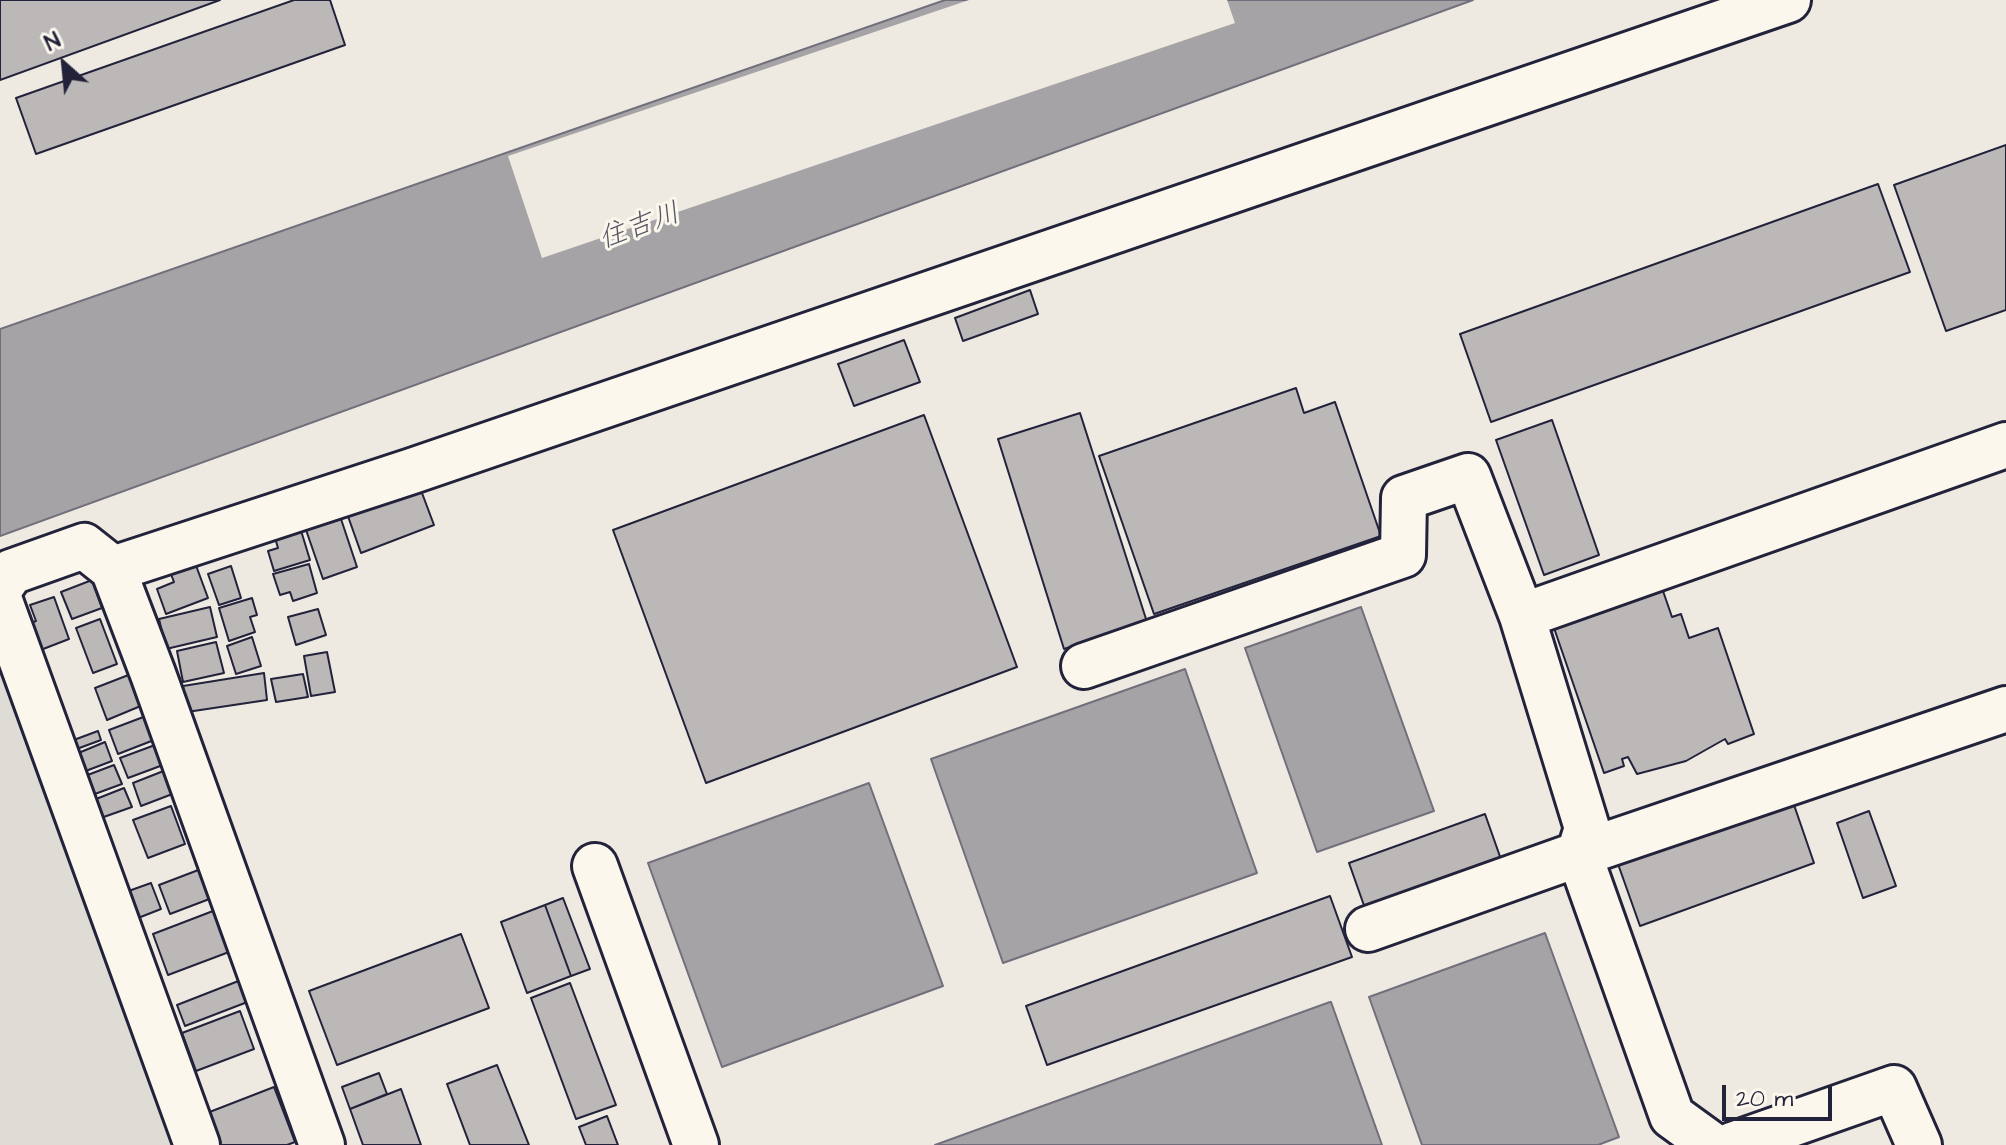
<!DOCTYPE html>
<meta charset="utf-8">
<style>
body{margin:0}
#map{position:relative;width:2006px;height:1145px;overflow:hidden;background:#eeeae2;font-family:"Architects Daughter",sans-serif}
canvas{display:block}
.north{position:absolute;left:24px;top:24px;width:80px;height:80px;-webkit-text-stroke:6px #fbf7ec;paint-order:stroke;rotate:333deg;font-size:22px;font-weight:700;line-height:32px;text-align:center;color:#22223b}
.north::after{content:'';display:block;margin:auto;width:28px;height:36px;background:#22223b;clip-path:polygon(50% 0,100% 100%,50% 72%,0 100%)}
.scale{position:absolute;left:1722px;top:1085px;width:110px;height:36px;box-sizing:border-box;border:4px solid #22223b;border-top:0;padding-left:10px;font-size:24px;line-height:28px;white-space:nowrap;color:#22223b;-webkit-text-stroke:6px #fbf7ec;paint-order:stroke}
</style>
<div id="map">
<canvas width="2006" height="1145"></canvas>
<div class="north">N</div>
<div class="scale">20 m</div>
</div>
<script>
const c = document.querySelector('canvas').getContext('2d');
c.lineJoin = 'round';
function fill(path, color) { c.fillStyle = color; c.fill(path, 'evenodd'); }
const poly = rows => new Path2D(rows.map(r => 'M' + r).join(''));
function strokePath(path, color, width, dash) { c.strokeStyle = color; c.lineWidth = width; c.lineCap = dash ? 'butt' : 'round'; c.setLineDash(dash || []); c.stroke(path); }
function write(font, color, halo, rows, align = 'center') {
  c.font = font + ' "Architects Daughter","Klee One",sans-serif'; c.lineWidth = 6; c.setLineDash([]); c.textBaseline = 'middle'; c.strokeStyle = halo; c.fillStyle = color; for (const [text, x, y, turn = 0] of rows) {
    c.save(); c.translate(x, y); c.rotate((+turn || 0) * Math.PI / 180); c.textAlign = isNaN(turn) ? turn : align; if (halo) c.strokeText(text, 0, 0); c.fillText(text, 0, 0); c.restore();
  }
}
fill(poly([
 [0,674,4,676,174,1145,0,1145]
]), '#dfdbd5');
const water = poly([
 [945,0,1473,0,0,536,0,329,945,0],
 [1361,607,1434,811,1317,852,1245,648,1361,607],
 [1185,669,1257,873,1003,963,931,759,1185,669],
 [869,783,943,986,722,1067,648,863,869,783],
 [1545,933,1619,1137,1598,1145,1422,1145,1369,997,1545,933],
 [1331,1002,1382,1145,935,1145,1330,1002,1331,1002]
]);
fill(water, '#a6a3a7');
strokePath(water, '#716f7c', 2);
fill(poly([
 [969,0,1227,0,1235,23,542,258,508,156]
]), '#eeeae2');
const building = poly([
 [0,0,220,0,0,80,0,0],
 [294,0,330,0,345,45,36,154,16,98,294,0],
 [2006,145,2006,310,1946,331,1894,185,2006,145],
 [1878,184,1910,272,1491,422,1460,334,1878,184],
 [1030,290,1038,314,963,341,955,318,1030,290],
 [904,340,920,382,854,406,838,364,904,340],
 [1296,388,1304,413,1335,402,1381,536,1154,614,1099,456,1296,388],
 [1080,413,1147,622,1064,649,998,439,1080,413],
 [924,415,1017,667,706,783,613,530,924,415],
 [1552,420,1599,555,1544,575,1496,440,1552,420],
 [416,477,434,525,361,553,344,505,416,477],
 [340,516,357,567,323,579,305,527,340,516],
 [299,524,310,560,274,571,268,551,278,548,273,531,299,524],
 [194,560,208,598,166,614,157,589,174,582,169,569,194,560],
 [309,564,317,593,293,601,290,592,280,595,273,574,309,564],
 [231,566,241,598,219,605,208,574,231,566],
 [92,580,102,608,72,619,61,592,92,580],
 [1663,591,1672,617,1681,614,1689,638,1718,628,1754,734,1728,744,1725,739,1686,761,1637,774,1628,757,1622,759,1624,766,1604,773,1554,628,1663,591],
 [54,597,69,639,38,651,28,624,36,621,30,605,54,597],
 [252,598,257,615,250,617,255,632,229,641,219,608,252,598],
 [210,607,217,637,166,649,159,619,210,607],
 [318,609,326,635,296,645,288,617,318,609],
 [100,619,117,664,93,673,76,628,100,619],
 [252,637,261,666,236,674,227,646,252,637],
 [216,642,224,673,183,682,177,651,216,642],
 [327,652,335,692,311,696,304,656,327,652],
 [264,673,267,700,187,712,183,686,264,673],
 [131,674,143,705,107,720,95,688,131,674],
 [303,674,308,697,276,702,271,679,303,674],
 [146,716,154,740,118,754,109,730,146,716],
 [98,731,101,740,74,750,71,741,98,731],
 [105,742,112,761,83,772,76,754,105,742],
 [155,745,163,765,128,778,120,758,155,745],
 [114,765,122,784,92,795,85,776,114,765],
 [166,770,175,793,141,806,133,783,166,770],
 [124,788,132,807,98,819,91,801,124,788],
 [1793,802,1814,863,1640,926,1618,864,1793,802],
 [171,806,185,844,148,858,133,820,171,806],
 [1869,811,1896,886,1863,898,1837,823,1869,811],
 [1485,814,1503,865,1367,914,1349,863,1485,814],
 [201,869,212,898,170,914,159,885,201,869],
 [151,883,161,909,133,920,123,893,151,883],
 [1330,896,1352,957,1047,1065,1026,1006,1330,896],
 [563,898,590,969,571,976,545,905,563,898],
 [545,905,571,976,527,993,501,922,545,905],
 [213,911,229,952,168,975,153,934,213,911],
 [461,934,489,1008,337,1065,309,991,461,934],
 [241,980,250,1001,185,1026,177,1005,241,980],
 [570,983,616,1105,576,1119,531,998,570,983],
 [240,1011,254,1049,196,1071,182,1033,240,1011],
 [497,1065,529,1145,470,1145,447,1084,497,1065],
 [379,1073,387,1094,350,1109,342,1087,379,1073],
 [274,1087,295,1142,287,1145,219,1145,207,1113,274,1087],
 [401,1089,421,1145,363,1145,350,1109,401,1089],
 [607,1116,618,1145,586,1145,579,1127,607,1116]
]);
fill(building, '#bcb8b8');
strokePath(building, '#22223b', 2);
const minor = poly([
 [113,569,412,471,1788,0],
 [0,588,11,572,84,546,113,569,153,674,322,1145],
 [0,601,197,1145],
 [1522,616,2006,445],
 [1084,666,1403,555,1404,498,1468,476,1522,616,1587,828,1579,854,1672,1116,1712,1145],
 [595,866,696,1145],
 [1368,929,1579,854,2006,709],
 [1732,1145,1894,1088,1919,1145]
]);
strokePath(minor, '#22223b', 50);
strokePath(minor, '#fbf7ec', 44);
write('italic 28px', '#575666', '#fbf7ec', [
 ["住吉川",640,228,-20]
]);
</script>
